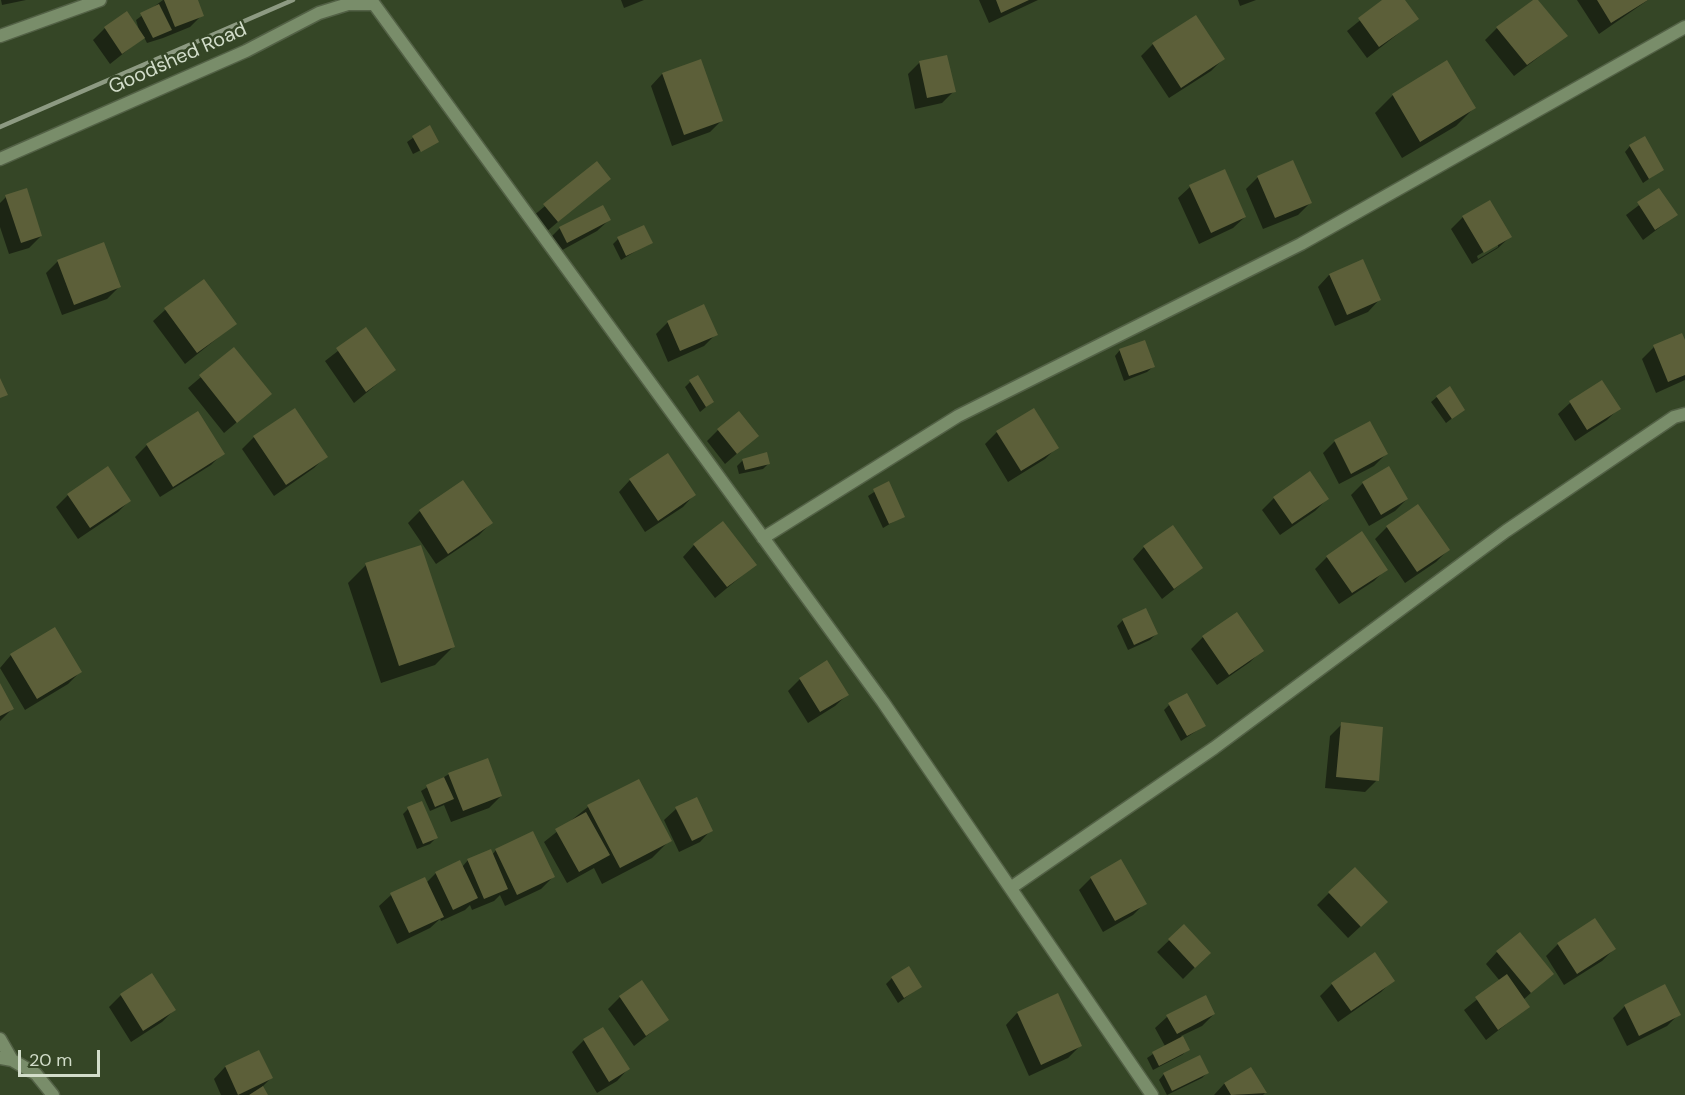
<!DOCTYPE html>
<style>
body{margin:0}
#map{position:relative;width:1685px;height:1095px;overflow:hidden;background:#354626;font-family:"DM Sans",sans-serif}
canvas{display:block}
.scale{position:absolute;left:18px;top:1050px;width:82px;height:27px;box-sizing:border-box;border:3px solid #d2ddca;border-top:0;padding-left:8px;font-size:18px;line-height:21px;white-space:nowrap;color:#d2ddca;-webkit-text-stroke:4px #354626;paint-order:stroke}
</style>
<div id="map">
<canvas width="1685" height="1095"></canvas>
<div class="scale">20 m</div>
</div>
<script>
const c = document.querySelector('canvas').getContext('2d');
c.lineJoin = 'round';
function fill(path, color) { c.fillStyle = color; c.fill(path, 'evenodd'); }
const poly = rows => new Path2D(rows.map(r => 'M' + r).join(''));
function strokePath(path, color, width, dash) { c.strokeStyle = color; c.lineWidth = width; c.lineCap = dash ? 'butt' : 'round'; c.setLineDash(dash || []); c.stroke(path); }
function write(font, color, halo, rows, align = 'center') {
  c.font = font + ' "DM Sans",sans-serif'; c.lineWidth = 5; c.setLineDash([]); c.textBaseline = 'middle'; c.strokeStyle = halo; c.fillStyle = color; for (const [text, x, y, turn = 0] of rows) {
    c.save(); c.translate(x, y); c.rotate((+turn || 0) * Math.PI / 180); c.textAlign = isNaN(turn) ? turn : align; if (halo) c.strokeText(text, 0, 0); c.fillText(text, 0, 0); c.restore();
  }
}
fill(poly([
 [1,0,26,0,2,5],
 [163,0,196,0,202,15,190,27,163,38,147,43,144,37,110,64,93,40,105,28,139,30,136,20],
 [621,0,644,0,624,8],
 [979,0,1038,0,989,23],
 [1238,0,1256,0,1240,6],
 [1385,0,1403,0,1417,19,1367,58,1347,31],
 [1577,0,1648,0,1599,34],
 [1497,28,1566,36,1514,76,1485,40],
 [1153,44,1223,59,1211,71,1169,98,1141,56],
 [700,61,722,120,710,132,672,146,651,86,662,74],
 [920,62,954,91,942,103,915,109,908,74],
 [1447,62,1474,108,1456,126,1402,158,1375,113,1393,95],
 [429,127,437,142,413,154,407,142],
 [1630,146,1662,170,1643,183,1625,152],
 [596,163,609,178,545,233,532,217],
 [1258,177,1310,203,1298,215,1263,229,1246,189],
 [1190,187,1245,217,1233,228,1199,244,1178,198],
 [1659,190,1676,215,1643,240,1626,215],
 [6,197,41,236,29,248,9,254,0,227,0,203],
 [1489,202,1510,237,1498,248,1472,264,1451,229,1463,217],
 [1498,243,1498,247,1478,259,1477,256],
 [609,220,597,231,555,254,548,240,560,228],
 [618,239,651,242,621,260,613,244],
 [58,261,119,287,107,299,62,315,46,273],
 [1362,261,1379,300,1368,312,1335,326,1318,287,1329,275],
 [165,310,235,324,185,364,153,321],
 [668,322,716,334,704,346,668,362,656,334],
 [365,330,394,370,354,403,325,361],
 [1681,335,1685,344,1685,380,1656,393,1642,359,1654,347],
 [234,349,270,394,224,433,188,388],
 [1120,350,1153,367,1147,372,1124,381,1115,356],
 [690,382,712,402,700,412,685,387],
 [1602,382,1619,408,1607,420,1575,441,1558,414,1570,403],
 [1437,397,1463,410,1446,423,1431,402],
 [1034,410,1057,447,1045,459,1008,482,985,444,997,432],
 [1370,423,1386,454,1374,466,1339,484,1323,453,1334,442],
 [718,430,757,436,725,464,707,441],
 [254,437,326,456,314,468,274,496,242,449],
 [147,445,223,453,211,465,160,497,135,457],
 [743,460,769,463,763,469,739,474,737,466],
 [1389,468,1407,499,1395,511,1369,526,1351,495,1363,483],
 [1310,473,1327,499,1315,511,1280,535,1262,510,1274,498],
 [630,480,694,495,683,507,645,532,619,492],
 [888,483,903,516,883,528,868,496],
 [68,495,129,501,118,512,78,539,56,507],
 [1418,506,1448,550,1436,562,1405,583,1375,539,1387,527],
 [420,511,491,523,479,535,436,564,408,523],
 [694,545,755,565,715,598,683,557],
 [1144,547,1201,568,1162,599,1133,559],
 [1327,557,1386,569,1374,581,1339,604,1315,569],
 [366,565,453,647,435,665,381,683,348,583],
 [1123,620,1156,634,1150,640,1128,650,1117,626],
 [1203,637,1262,650,1250,662,1217,685,1191,649],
 [11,655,80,672,68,684,25,710,0,668],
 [800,679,847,695,835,706,808,723,788,691],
 [0,686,12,709,0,721],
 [1169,705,1204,726,1181,741,1164,710],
 [1342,724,1377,780,1365,792,1325,788,1330,736],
 [449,774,501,796,489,808,451,822,444,805,430,811,421,791],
 [588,807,670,840,652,858,602,884,594,868,567,883,544,842],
 [408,809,436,838,430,844,417,849,403,814],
 [676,809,711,830,700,842,679,852,664,820],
 [496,850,553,877,541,889,505,906,500,895,494,901,472,910,470,905,465,910,441,921,440,919,430,928,397,944,379,906,391,895,426,883,436,873,462,867,468,860,492,855],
 [1091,878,1145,903,1133,915,1103,932,1079,890],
 [1329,893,1374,914,1348,938,1317,905],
 [1184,926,1209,953,1183,979,1157,952],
 [1558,944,1614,949,1602,961,1564,985,1546,956],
 [1497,952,1552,974,1523,1000,1528,1007,1486,1040,1464,1010,1500,981,1486,964],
 [1375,954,1393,980,1381,992,1338,1022,1320,996,1332,984],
 [892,978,920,987,898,1003,886,984],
 [121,995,174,1010,162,1022,131,1042,109,1007],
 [620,997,667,1020,634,1046,608,1009],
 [1625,1006,1679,1014,1667,1026,1627,1046,1613,1018],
 [1017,1013,1080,1046,1068,1058,1029,1076,1006,1025],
 [1214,1014,1202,1026,1181,1036,1188,1050,1182,1055,1153,1070,1147,1058,1165,1046,1155,1028,1167,1017],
 [584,1040,628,1069,617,1081,597,1093,572,1052],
 [259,1052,271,1078,262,1087,267,1095,221,1095,214,1079,225,1067],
 [1251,1069,1265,1093,1263,1095,1214,1095,1224,1084],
 [1207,1073,1202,1078,1167,1095,1159,1080,1164,1074]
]), '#0007');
fill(poly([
 [164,0,198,0,204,16,175,27],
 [996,0,1029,0,1001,13],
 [1382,0,1405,0,1419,19,1379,47,1358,18],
 [1533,0,1538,0,1568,36,1527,65,1496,27],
 [1597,0,1648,0,1611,23],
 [159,4,172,30,153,38,140,13],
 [127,11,145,38,122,54,104,27],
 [1196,15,1225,59,1181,88,1152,43],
 [947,55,956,92,927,98,919,61],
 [701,59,723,121,684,135,662,73],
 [1447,60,1476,108,1420,142,1392,94],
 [430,125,439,142,421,152,412,136],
 [1645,136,1664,170,1649,179,1629,145],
 [1293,160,1312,203,1275,218,1257,176],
 [597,161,611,179,558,222,543,204],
 [1225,169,1246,217,1211,233,1189,185],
 [27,188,42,236,21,243,5,195],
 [1659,188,1678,215,1655,230,1637,202],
 [1490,200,1512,237,1484,253,1462,216],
 [603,205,611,220,567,243,559,227],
 [644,225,653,243,626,256,617,237],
 [104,242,121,287,74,305,57,260],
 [1363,259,1381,300,1347,315,1329,274],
 [204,279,237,324,197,353,164,308],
 [704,304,718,335,680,351,667,321],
 [366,327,396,370,366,392,336,348],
 [1682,333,1685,340,1685,375,1668,382,1653,345],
 [1145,340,1155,367,1129,376,1119,349],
 [234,347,272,394,237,423,199,375],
 [698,375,714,402,706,407,689,380],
 [0,378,8,395,0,398],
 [1602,380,1621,409,1587,430,1569,401],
 [1450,386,1465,410,1452,419,1436,396],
 [295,408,328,457,286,485,253,436],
 [1034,408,1059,448,1021,471,996,431],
 [198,411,225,454,173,487,146,444],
 [739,411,759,436,737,454,717,429],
 [1370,421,1388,454,1351,474,1334,440],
 [767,452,770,464,745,470,742,459],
 [668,453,696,495,658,521,629,479],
 [108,466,131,501,90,528,67,494],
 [1389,466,1408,499,1381,515,1362,482],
 [1310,471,1329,499,1292,524,1273,497],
 [463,480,493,523,448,554,419,510],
 [889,481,905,517,889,524,873,489],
 [1418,504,1450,550,1417,572,1386,526],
 [723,521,757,565,727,587,693,544],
 [1173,525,1203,568,1174,589,1143,546],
 [1362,531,1388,570,1352,593,1326,556],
 [421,545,455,647,399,666,365,563],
 [1146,608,1158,634,1134,645,1122,619],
 [1237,612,1264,651,1229,675,1202,636],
 [55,627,82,672,37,699,10,654],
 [827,660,849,695,820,712,799,678],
 [0,683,14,709,0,716],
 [1187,693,1206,726,1187,736,1168,703],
 [1341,722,1383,727,1379,781,1336,777],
 [488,758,502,796,463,811,448,773],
 [444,777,454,799,435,807,426,785],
 [639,779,672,841,620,868,587,805],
 [697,797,713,831,692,841,675,807],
 [422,801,438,838,423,844,407,807],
 [586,812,610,855,579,872,555,829],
 [533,831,555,877,517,895,495,849],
 [491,849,508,889,484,899,467,859],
 [1121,859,1147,904,1115,921,1090,877],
 [460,860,478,898,453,910,435,872],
 [1355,867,1388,902,1361,927,1328,892],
 [425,877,444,917,409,933,390,893],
 [1595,918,1616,949,1577,974,1557,943],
 [1184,924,1211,953,1195,968,1168,939],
 [1520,932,1554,974,1531,993,1496,951],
 [1375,952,1395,981,1351,1011,1331,983],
 [909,966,922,987,904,998,891,977],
 [152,973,176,1010,143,1031,120,994],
 [1507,974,1530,1007,1498,1030,1475,997],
 [642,980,669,1020,646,1036,619,996],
 [1665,984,1681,1015,1639,1036,1624,1005],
 [1058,993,1082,1046,1041,1065,1017,1012],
 [1206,995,1215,1014,1177,1034,1166,1015],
 [603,1027,630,1069,609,1082,583,1039],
 [1183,1036,1190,1050,1159,1066,1152,1052],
 [259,1050,273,1078,238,1095,225,1066],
 [1200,1055,1209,1073,1172,1091,1163,1073],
 [1251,1067,1267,1093,1231,1095,1224,1083],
 [263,1086,268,1095,249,1095]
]), '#5c5f39');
const street = poly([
 [0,36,100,0],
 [0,159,246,51,319,13,348,4,374,4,883,702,1152,1095],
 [763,538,958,416,1301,244,1685,27],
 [1012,887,1214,748,1506,531,1674,417,1685,414],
 [0,1039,12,1060],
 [0,1058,12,1060,36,1074,53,1095]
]);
strokePath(street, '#536146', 15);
strokePath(street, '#798d6a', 12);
strokePath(poly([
 [0,127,293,0]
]), '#8d9a82', 4.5);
write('20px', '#d2ddca', '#354626', [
 ["Goodshed Road",178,59,-24]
]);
</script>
